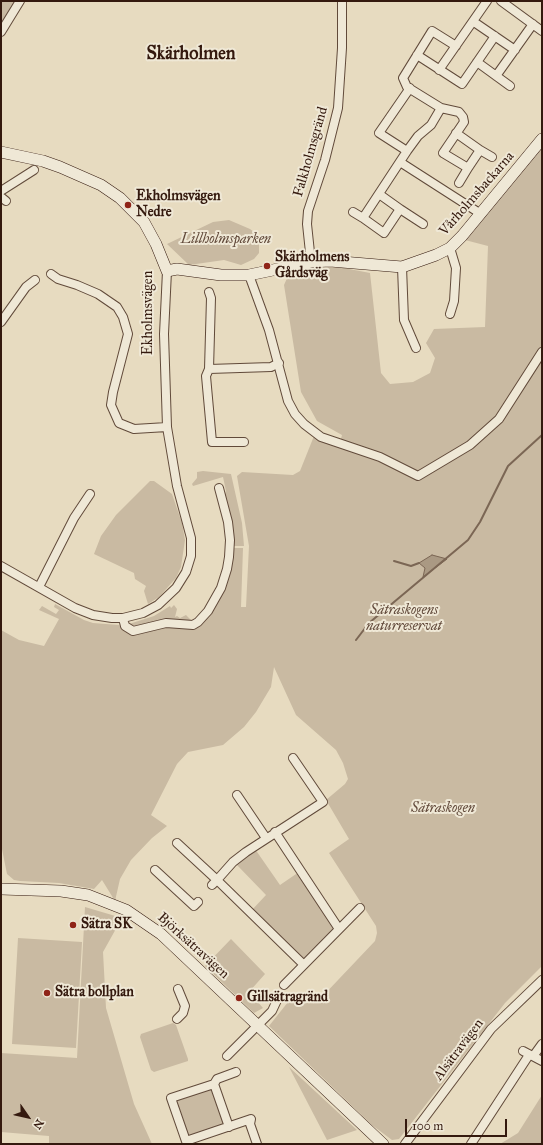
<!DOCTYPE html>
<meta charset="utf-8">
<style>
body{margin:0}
#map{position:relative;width:543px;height:1145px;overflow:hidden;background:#e7dbc0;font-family:"IM FELL Great Primer",serif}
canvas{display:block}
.frame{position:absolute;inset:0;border:2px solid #34190e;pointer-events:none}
.north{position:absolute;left:8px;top:1097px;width:40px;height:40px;-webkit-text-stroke:3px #efe8d6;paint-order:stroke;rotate:124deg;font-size:11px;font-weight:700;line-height:16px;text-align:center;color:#34190e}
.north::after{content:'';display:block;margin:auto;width:14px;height:18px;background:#34190e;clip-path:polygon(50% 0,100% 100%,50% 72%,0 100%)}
.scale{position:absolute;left:405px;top:1119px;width:102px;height:18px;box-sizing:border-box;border:2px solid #34190e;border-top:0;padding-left:5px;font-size:12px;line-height:14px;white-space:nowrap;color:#34190e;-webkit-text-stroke:3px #efe8d6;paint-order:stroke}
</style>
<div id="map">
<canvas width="543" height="1145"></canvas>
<div class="frame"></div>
<div class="north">N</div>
<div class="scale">100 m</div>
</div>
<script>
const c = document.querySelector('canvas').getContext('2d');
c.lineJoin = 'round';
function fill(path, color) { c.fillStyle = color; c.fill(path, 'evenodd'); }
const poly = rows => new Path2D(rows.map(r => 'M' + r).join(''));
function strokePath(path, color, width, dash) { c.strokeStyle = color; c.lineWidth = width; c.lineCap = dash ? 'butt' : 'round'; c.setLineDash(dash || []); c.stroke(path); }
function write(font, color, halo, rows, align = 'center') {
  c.font = font + ' "IM FELL Great Primer",serif'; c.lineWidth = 4; c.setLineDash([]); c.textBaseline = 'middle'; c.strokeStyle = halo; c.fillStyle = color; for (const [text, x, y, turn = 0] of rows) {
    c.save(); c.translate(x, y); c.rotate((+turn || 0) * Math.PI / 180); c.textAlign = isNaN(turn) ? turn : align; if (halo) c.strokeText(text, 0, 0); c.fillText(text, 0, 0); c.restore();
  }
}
fill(poly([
 [1,1,16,1,1,25],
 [542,146,542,966,505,1003,399,1139,392,1140,372,1125,269,1026,292,997,308,1003,320,999,375,941,377,933,376,926,329,853,349,839,326,800,345,784,348,779,343,763,336,750,296,715,274,667,271,687,256,712,244,727,223,745,188,752,177,764,151,815,167,826,152,838,131,860,120,879,115,901,102,880,94,889,59,883,20,881,14,880,7,874,1,844,1,630,19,640,44,646,59,619,39,610,42,606,56,614,59,610,54,607,55,604,84,620,93,623,119,625,128,633,133,635,167,626,184,629,199,626,215,605,232,548,243,548,241,607,246,607,249,546,237,476,242,472,293,475,300,471,314,436,339,446,342,435,317,421,301,392,284,285,288,276,315,268,344,268,370,273,381,373,390,384,413,382,430,373,435,358,426,343,434,329,485,327,488,246,465,240],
 [229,220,250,229,259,236,259,253,254,259,241,265,224,260,189,265,167,244,213,222],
 [203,471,231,474,242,523,244,546,232,546,224,497,226,491,223,477,193,486,192,484,197,478,197,472],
 [150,481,154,481,172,494,182,523,185,540,181,567,176,578,159,597,148,604,144,591,146,586,135,579,134,573,94,554,101,536,116,515],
 [174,605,177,609,175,617,177,616,180,618,186,615,192,621,165,620,135,626,129,624,154,616,170,606,171,608],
 [255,849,280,885,299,872,334,929,306,959,302,959,251,911,266,895,236,864],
 [85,907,122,918,103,952,106,1008,134,1104,152,1144,49,1144,49,1136,1,1132,1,1053,77,1058],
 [18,938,82,942,76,1048,12,1044],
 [231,939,265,974,249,992,263,1008,254,1013,205,966],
 [173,1023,176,1025,188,1059,188,1061,154,1072,151,1070,140,1037,141,1034],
 [289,1067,357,1130,327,1140],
 [209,1088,213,1090,223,1123,222,1125,192,1136,187,1136,176,1104,177,1099],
 [542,1095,542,1144,500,1144,518,1133]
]), '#c9baa2');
const water = poly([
 [432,555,447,559,423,577,425,568,419,563,432,555]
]);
fill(water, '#aa9983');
strokePath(water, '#7b6654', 1);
strokePath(poly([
 [394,561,411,566,419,563],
 [356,640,369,623,468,540,480,522,508,466,542,435]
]), '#7b6654', 2);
const street = poly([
 [501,1,542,31],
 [474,22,515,50],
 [1,32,20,1],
 [456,46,432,31,403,78,407,87,441,108,459,112,463,117,464,122,443,153,468,168,480,150,456,133],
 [417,55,462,84,495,36],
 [477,62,510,86],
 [439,70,487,1],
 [496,76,533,24],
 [480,150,492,157],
 [407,151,379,133,410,88],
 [400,162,481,214],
 [459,183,468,168],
 [1,191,34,170],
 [379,194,400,209,384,233,363,218,407,151,418,136,431,125,441,108],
 [1,197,6,201],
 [400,209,423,224],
 [353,212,363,218],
 [450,248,456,268,454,301,450,314],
 [311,262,307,224,308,211,325,160,338,108,342,48,342,1],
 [402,267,404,320,416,348],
 [51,274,58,279,77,285,98,294,117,307,123,317,128,334,113,392,111,405,119,423,134,429,167,427],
 [249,275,269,330,288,401,295,414,304,424,321,437,380,457,418,476,470,445,499,419,542,352],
 [209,292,211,298,209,369,206,376,212,442,244,442],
 [1,322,26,287,35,280],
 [209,369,271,367,279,363],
 [1,566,75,608,93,615,112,618,123,618,143,613,158,605,176,588,186,572,191,556,191,538,177,486,167,427,164,334,167,271],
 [39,587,74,518,90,494],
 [123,618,125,626,133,631,166,623,193,625,198,622,208,611,221,588,227,569,229,557,230,540,228,522,219,488],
 [293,758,323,802,246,852,233,862,217,880,303,964],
 [237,795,266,838],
 [275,832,339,929],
 [177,843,217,880,212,885],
 [155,870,194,906,198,902],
 [284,985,360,908],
 [177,1019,183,1013,185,1006,178,989],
 [523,1051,542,1061],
 [534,1055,542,1044],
 [227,1056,272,1011,279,996],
 [214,1084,217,1079,236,1072],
 [186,1141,251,1119,250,1124,257,1144],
 [187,1144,171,1098,214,1084,229,1127],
 [405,1144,491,1029,542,980],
 [471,1144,529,1055]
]);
const secondary = poly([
 [1,152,43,161,60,167,101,185,120,198,144,222,156,244,167,271,177,269,221,275,249,275,311,262,330,261,402,267,436,255,450,248,462,236,542,139],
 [1,889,61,891,88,895,126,910,161,934,383,1144]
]);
strokePath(street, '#614a3a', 10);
strokePath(secondary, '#34190e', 12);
strokePath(street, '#efe8d6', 8);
strokePath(secondary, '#efe8d6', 11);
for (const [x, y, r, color] of [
 [128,205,4,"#8f2418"],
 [267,266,4,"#8f2418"],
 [73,925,4,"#8f2418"],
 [47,993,4,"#8f2418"],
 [239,998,4,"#8f2418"]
]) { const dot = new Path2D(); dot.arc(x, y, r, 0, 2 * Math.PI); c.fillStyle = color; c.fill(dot); strokePath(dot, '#efe8d6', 1.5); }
write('14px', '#34190e', '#efe8d6', [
 ["Falkholmsgränd",311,152,-74],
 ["Vårholmsbackarna",477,194,-49],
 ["Ekholmsvägen",149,313,-90],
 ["Björksätravägen",193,946,42],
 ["Alsätravägen",459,1050,-53]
]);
write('bold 14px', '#34190e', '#efe8d6', [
 ["Ekholmsvägen",136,197],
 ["Nedre",136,213],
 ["Skärholmens",275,258],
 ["Gårdsväg",275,274],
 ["Sätra SK",81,925],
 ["Sätra bollplan",55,993],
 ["Gillsätragränd",247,998]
], 'left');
write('italic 14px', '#61493a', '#efe8d6', [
 ["Lillholmsparken",226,240],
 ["Sätraskogens",404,611],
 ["naturreservat",404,627],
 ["Sätraskogen",443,809]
]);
write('bold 18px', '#34190e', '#efe8d6', [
 ["Skärholmen",191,55]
]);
</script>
